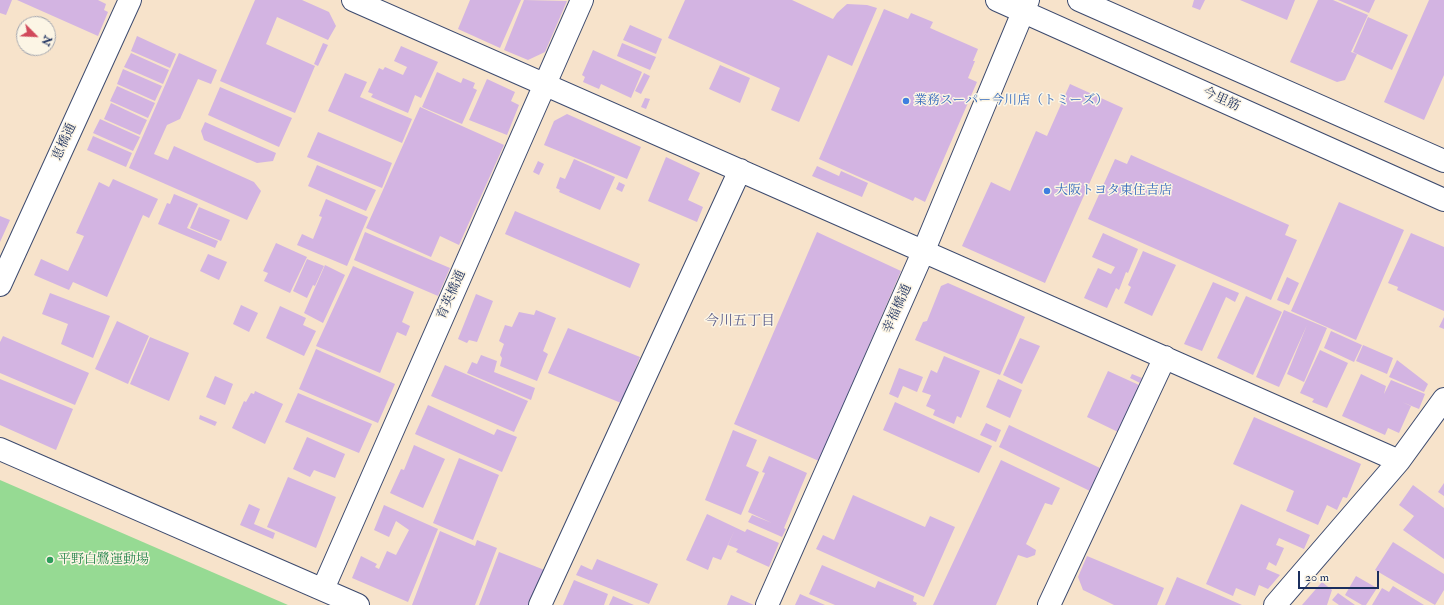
<!DOCTYPE html>
<meta charset="utf-8">
<style>
body{margin:0}
#map{position:relative;width:1444px;height:605px;overflow:hidden;background:#f7e3cb;font-family:"IM FELL Double Pica",serif}
canvas{display:block}
.north{position:absolute;left:16px;top:16px;width:40px;height:40px;box-sizing:border-box;background:#fcf5e5;border:1px solid #a2a6af;border-radius:50%;rotate:114deg;font-size:11px;font-weight:700;line-height:16px;text-align:center;color:#1b2f5e}
.north::after{content:'';display:block;margin:auto;width:14px;height:18px;background:#d1495b;clip-path:polygon(50% 0,100% 100%,50% 72%,0 100%)}
.scale{position:absolute;left:1298px;top:571px;width:81px;height:18px;box-sizing:border-box;border:2px solid #1b2f5e;border-top:0;padding-left:5px;font-size:12px;line-height:14px;white-space:nowrap;color:#1b2f5e;-webkit-text-stroke:3px #fcf5e5;paint-order:stroke}
</style>
<div id="map">
<canvas width="1444" height="605"></canvas>
<div class="north">N</div>
<div class="scale">20 m</div>
</div>
<script>
const c = document.querySelector('canvas').getContext('2d');
c.lineJoin = 'round';
function fill(path, color) { c.fillStyle = color; c.fill(path, 'evenodd'); }
const poly = rows => new Path2D(rows.map(r => 'M' + r).join(''));
function strokePath(path, color, width, dash) { c.strokeStyle = color; c.lineWidth = width; c.lineCap = dash ? 'butt' : 'round'; c.setLineDash(dash || []); c.stroke(path); }
function write(font, color, halo, rows, align = 'center') {
  c.font = font + ' "IM FELL Double Pica","Noto Serif JP",serif'; c.lineWidth = 3; c.setLineDash([]); c.textBaseline = 'middle'; c.strokeStyle = halo; c.fillStyle = color; for (const [text, x, y, turn = 0] of rows) {
    c.save(); c.translate(x, y); c.rotate((+turn || 0) * Math.PI / 180); c.textAlign = isNaN(turn) ? turn : align; if (halo) c.strokeText(text, 0, 0); c.fillText(text, 0, 0); c.restore();
  }
}
fill(poly([
 [0,480,288,605,0,605]
]), '#96da93');
fill(poly([
 [0,0,12,0,6,15,0,13],
 [17,0,98,0,106,4,104,10,108,12,98,36],
 [255,0,302,0,329,12,336,26,328,40,277,17,266,44,315,66,295,113,220,81],
 [470,0,521,0,500,48,458,29],
 [524,0,567,1,545,52,528,60,504,50],
 [685,0,792,0,833,19,837,13,847,4,867,5,877,8,852,66,828,55,799,122,771,110,780,88,668,38],
 [1194,0,1205,0,1200,10,1192,7],
 [1240,0,1295,0,1287,20],
 [1318,0,1333,0,1368,15,1351,52,1357,54,1345,80,1337,82,1290,62],
 [1338,0,1375,0,1369,13],
 [1429,0,1444,0,1444,75,1424,120,1384,102],
 [884,9,908,19,911,13,933,22,930,28,978,49,973,61,975,61,968,78,977,82,925,202,915,197,913,201,819,159],
 [1368,17,1408,35,1392,70,1353,52],
 [630,25,662,39,656,54,623,40],
 [137,36,176,54,170,68,131,51],
 [323,43,328,45,318,66,314,64],
 [622,43,656,57,650,70,617,56],
 [401,46,438,62,421,98,415,95,408,113,371,97,373,94,368,92,379,68,383,70,385,67,403,75,407,67,394,61],
 [593,50,642,72,631,98,601,84,599,89,583,82,585,77,582,75],
 [131,53,169,70,163,84,124,67],
 [179,53,217,70,211,84,198,79,180,119,167,125,154,154,168,160,174,146,254,182,261,191,247,220,129,168],
 [720,65,750,78,740,103,709,89],
 [123,69,162,86,155,101,117,84],
 [437,72,461,83,463,78,475,83,473,88,477,90,462,124,422,107],
 [345,73,367,82,360,97,412,119,402,143,328,111],
 [644,73,650,76,641,94,635,91],
 [487,79,515,92,511,101,519,105,507,135,469,120],
 [1070,84,1123,108,1045,283,962,246,991,182,1010,191,1036,131,1047,136],
 [117,86,155,103,148,118,110,101],
 [220,87,292,118,279,147,208,115],
 [645,98,650,99,646,109,641,107],
 [111,103,147,120,140,135,104,119],
 [420,107,504,145,459,245,440,236,431,257,366,228],
 [567,114,641,147,627,179,544,145,554,121],
 [100,119,140,137,133,151,93,133],
 [205,122,276,153,273,161,257,163,204,140,201,131],
 [318,132,392,163,382,188,307,157],
 [93,136,132,153,126,167,87,150],
 [1131,155,1289,225,1285,235,1297,240,1271,300,1088,219,1115,159,1127,164],
 [666,157,700,173,688,200,703,207,697,222,648,201],
 [574,159,615,177,600,210,559,192,560,190,556,188,560,177,565,179],
 [538,161,544,164,539,175,533,172],
 [317,165,376,190,366,211,308,186],
 [817,166,839,176,841,171,868,183,862,197,812,176],
 [113,179,158,199,149,218,143,215,107,297,73,282,69,290,34,275,41,259,68,271,84,236,76,233,99,182,109,187],
 [619,182,625,185,622,192,616,189],
 [174,194,198,204,187,228,218,241,215,248,158,224,167,203,170,204],
 [326,199,368,217,347,266,297,245,302,234,313,239,322,217,319,216],
 [1339,202,1404,230,1356,340,1291,311],
 [199,207,230,220,221,241,190,228],
 [515,211,640,264,630,288,505,234],
 [0,216,10,220,0,242],
 [365,232,450,268,438,296,354,260],
 [817,232,901,271,819,461,734,424],
 [1103,233,1138,249,1128,273,1126,272,1119,290,1116,288,1107,308,1084,298,1098,268,1111,274,1115,267,1092,257],
 [1411,233,1444,247,1444,311,1397,290,1398,287,1388,283],
 [276,243,307,257,290,293,264,281,268,273,263,271],
 [1143,251,1176,265,1152,316,1124,303,1131,287,1128,285],
 [208,254,227,262,219,280,200,271],
 [307,259,324,266,315,286,313,285,307,298,293,291],
 [325,265,345,275,323,323,304,313],
 [353,266,414,292,402,322,410,326,406,336,397,332,380,373,316,346],
 [1287,277,1299,283,1289,305,1277,300],
 [1213,282,1239,293,1235,302,1226,297,1202,351,1184,344],
 [948,283,1025,317,1000,375,915,340,923,322,927,321,941,286],
 [50,293,110,316,93,358,61,344,68,324,42,314],
 [476,294,493,301,477,342,469,340,467,343,458,339],
 [1246,296,1282,312,1253,375,1217,358],
 [241,305,258,313,249,332,233,324],
 [280,306,306,318,303,325,316,331,304,356,266,338],
 [536,310,556,318,543,351,548,354,537,381,500,366,502,358,500,355,504,344,499,341,505,325,512,327,519,312,534,315],
 [1284,310,1327,328,1304,382,1287,374,1307,325,1279,387,1256,377],
 [1444,317,1444,329,1439,327],
 [117,321,149,336,128,384,95,369],
 [568,328,640,357,621,403,548,373],
 [1331,331,1362,345,1354,362,1324,348],
 [3,336,89,373,75,405,0,373,0,342],
 [150,337,189,353,169,401,130,384],
 [1020,338,1040,346,1022,384,1003,375],
 [1363,345,1393,358,1387,374,1356,361],
 [316,349,395,384,378,423,299,389],
 [1320,350,1348,363,1327,408,1312,402,1314,399,1300,393],
 [481,355,497,361,494,372,535,388,531,400,467,373,472,362,477,364],
 [944,356,980,371,961,418,957,416,954,424,933,415,935,410,926,406,931,395,922,392,931,370,937,373],
 [1397,360,1428,384,1424,392,1389,377],
 [445,365,528,401,514,432,431,396],
 [899,368,923,377,917,392,903,386,898,398,889,394],
 [1108,371,1139,385,1118,432,1087,417],
 [1132,374,1142,378,1140,383,1130,378],
 [1361,374,1386,386,1384,394,1391,380,1425,394,1419,409,1402,402,1411,406,1399,433,1388,428,1385,435,1342,416],
 [215,376,233,384,225,405,206,397],
 [0,379,73,409,56,450,0,425],
 [998,379,1022,390,1010,418,986,407],
 [255,391,283,404,265,444,232,428,244,401,246,402,251,393,254,394],
 [298,393,372,424,359,453,285,422],
 [895,402,992,446,979,473,883,430],
 [428,405,494,435,497,429,517,437,502,472,415,434],
 [200,415,217,422,215,426,199,419],
 [1254,417,1361,464,1347,498,1343,497,1337,510,1327,505,1318,525,1286,511,1294,491,1233,464],
 [986,423,1001,430,996,442,980,435],
 [1009,425,1100,468,1090,491,999,447],
 [733,430,757,440,746,466,759,472,741,515,705,500],
 [307,437,345,454,335,478,314,470,310,477,293,469],
 [414,445,445,459,423,508,390,493,401,469,404,470],
 [769,456,807,473,784,528,786,529,782,537,748,522,752,515,772,523,748,512,765,473,762,472],
 [459,458,499,475,473,540,433,523],
 [1001,460,1060,488,1052,505,1045,503,1026,544,1036,550,1035,555,1027,558,1018,555,996,605,933,605],
 [288,477,336,497,316,548,267,527],
 [1444,483,1444,496,1438,492],
 [1413,485,1444,508,1444,559,1403,530,1414,516,1399,505],
 [853,495,925,527,930,516,955,527,924,597,816,549,823,535,834,540],
 [249,504,260,509,254,524,275,533,273,539,240,525],
 [1241,504,1310,535,1304,549,1279,538,1276,545,1284,548,1276,566,1269,562,1266,569,1280,575,1268,589,1259,585,1255,596,1236,588,1233,596,1206,584],
 [384,505,438,529,408,602,352,578,361,556,377,564,375,567,379,569,387,551,396,555,409,530,396,521,389,537,374,530],
 [707,514,745,532,747,529,779,543,769,567,736,552,738,549,728,545,735,529,721,560,713,557,708,570,686,560],
 [440,531,475,546,477,540,497,548,475,605,412,605],
 [1393,542,1444,574,1444,590,1435,605,1375,570],
 [499,552,547,571,532,605,479,605],
 [1087,556,1164,588,1157,605,1114,605,1083,590,1078,577],
 [597,559,658,584,649,604,576,575,581,565,592,570],
 [822,565,875,588,878,581,914,596,913,601,917,603,916,605,835,605,809,594],
 [1356,576,1377,588,1366,605,1362,605,1345,595],
 [1177,577,1210,591,1242,605,1165,605],
 [574,580,608,594,604,605,563,605],
 [1322,582,1332,590,1327,605,1302,605],
 [1393,586,1424,605,1372,605,1382,588,1389,592],
 [1338,593,1355,605,1339,605,1332,600],
 [800,594,825,605,795,605],
 [731,595,754,605,727,605],
 [613,596,634,605,609,605]
]), '#d3b4e2');
const minor = poly([
 [353,0,1399,461],
 [0,285,130,0],
 [0,449,358,605],
 [323,589,582,0],
 [540,605,740,170],
 [767,605,924,250,1028,0],
 [1049,605,1165,357],
 [1275,605,1399,461,1444,399]
]);
const major = poly([
 [997,0,1444,200],
 [1079,0,1444,161]
]);
strokePath(minor, '#3c4a6e', 24);
strokePath(major, '#3c4a6e', 24);
strokePath(minor, '#fff', 22);
strokePath(major, '#fff', 22);
for (const [x, y, r, color] of [
 [906,101,4,"#3f7fe0"],
 [1047,191,4,"#3f7fe0"],
 [50,560,4,"#2e9e5b"]
]) { const dot = new Path2D(); dot.arc(x, y, r, 0, 2 * Math.PI); c.fillStyle = color; c.fill(dot); strokePath(dot, '#fcf5e5', 1.5); }
write('13px', '#1b2f5e', '#fcf5e5', [
 ["今里筋",1221,100,24],
 ["恵橋通",65,142,-66],
 ["育英橋通",452,295,-66],
 ["幸福橋通",898,309,-66]
]);
write('13px', '#366cbe', '#fcf5e5', [
 ["業務スーパー今川店（トミーズ）",914,101],
 ["大阪トヨタ東住吉店",1055,191]
], 'left');
write('13px', '#27864d', '#fcf5e5', [
 ["平野白鷺運動場",58,560]
], 'left');
write('14px', '#5b5e8c', '#fcf5e5', [
 ["今川五丁目",740,322]
]);
</script>
